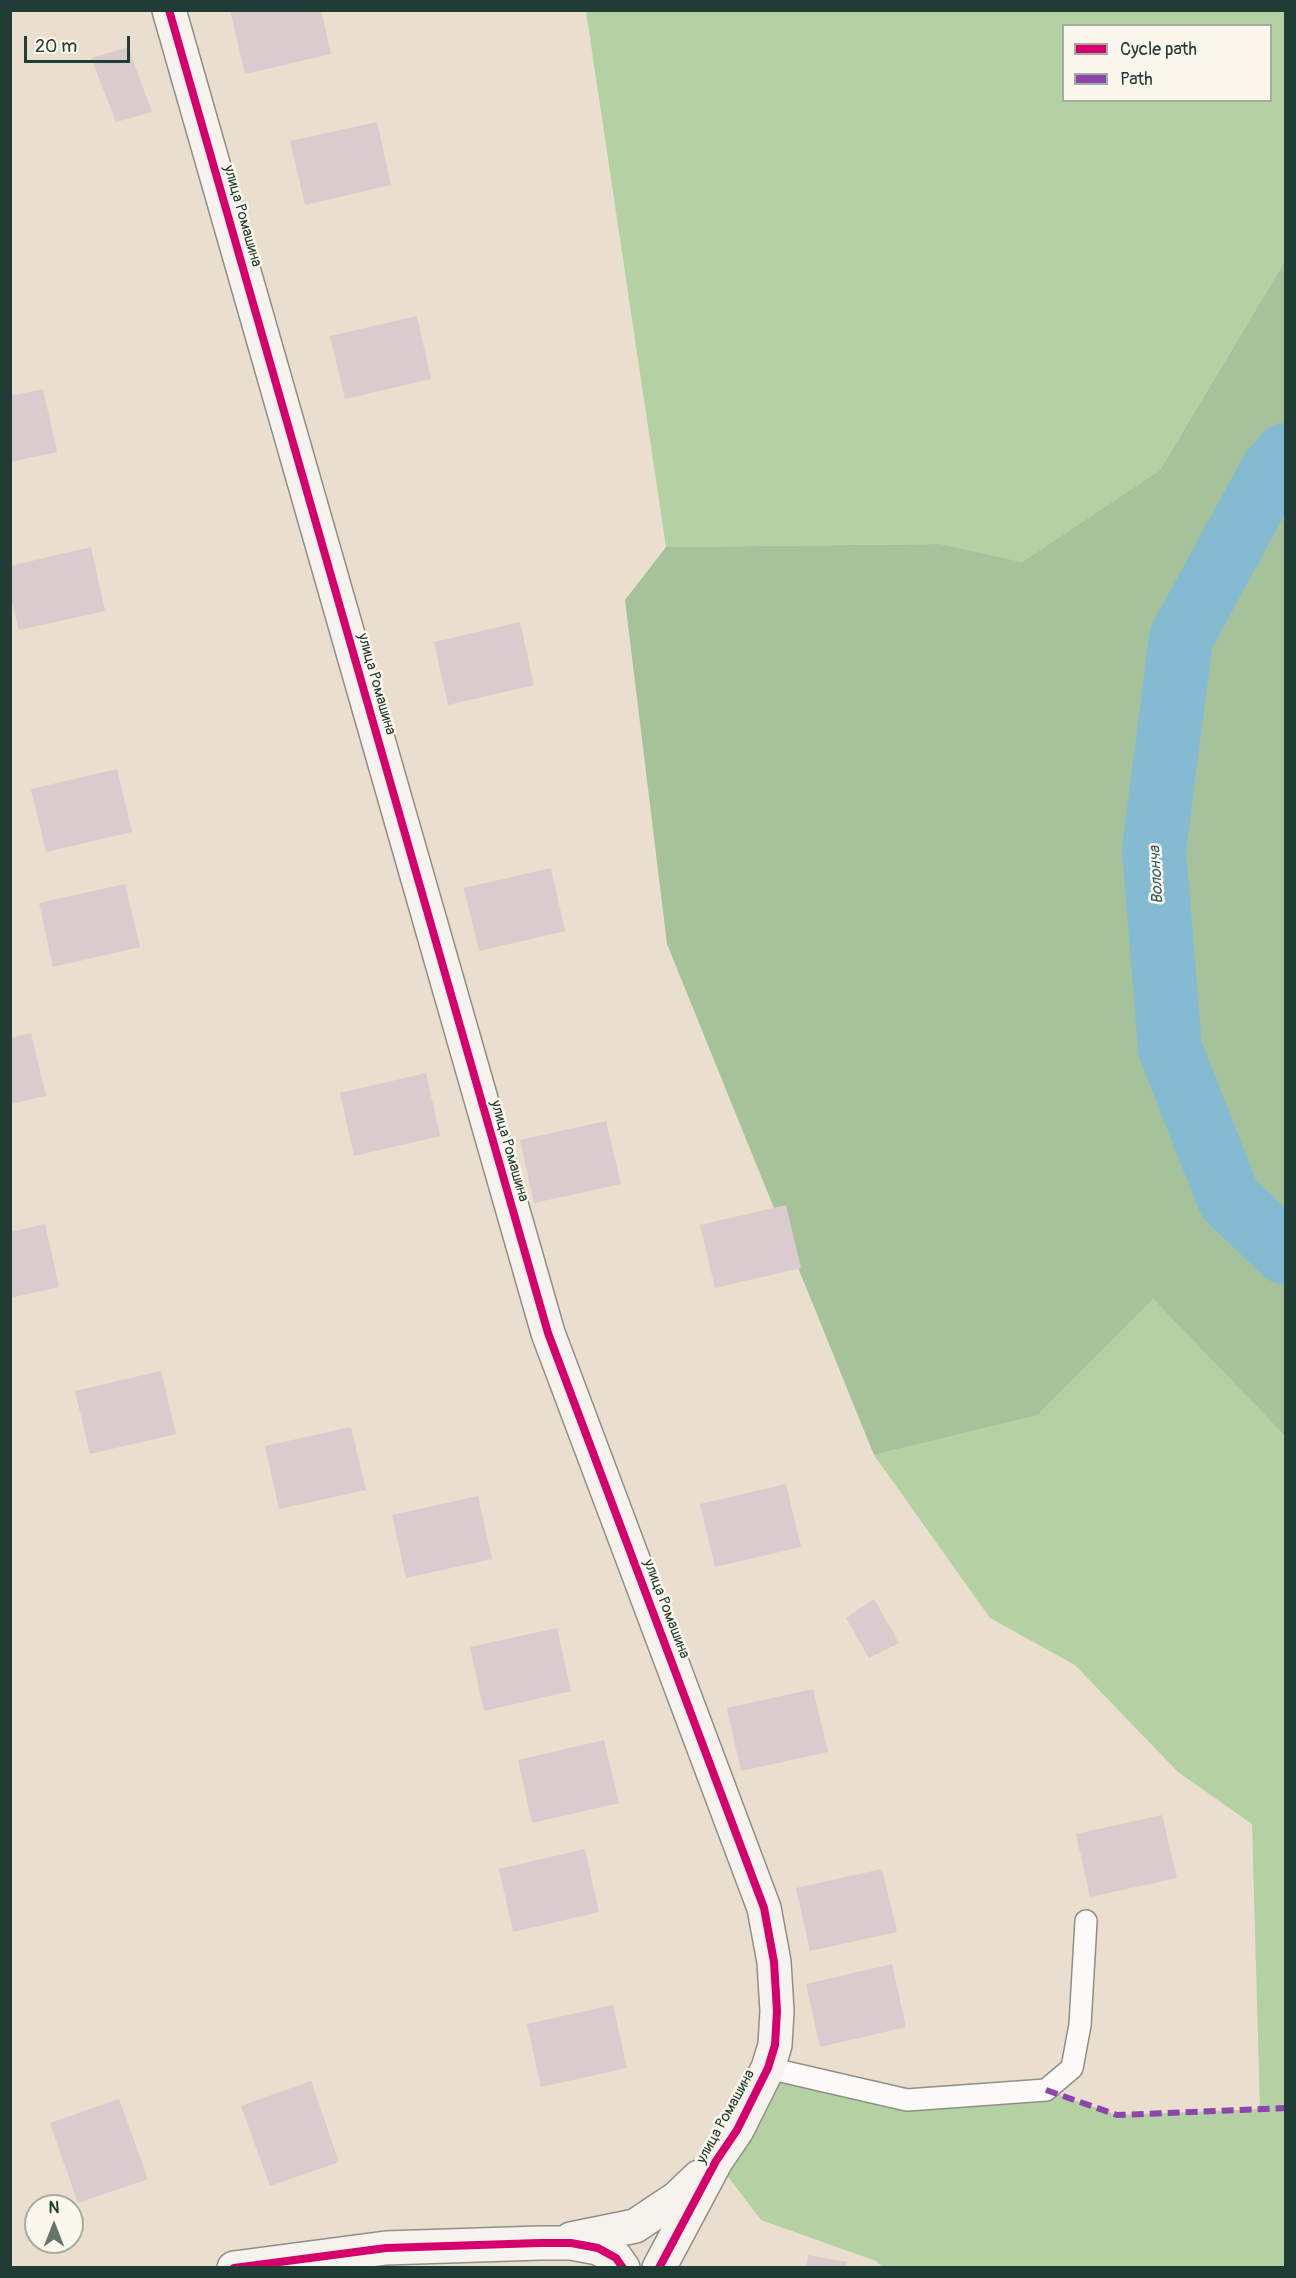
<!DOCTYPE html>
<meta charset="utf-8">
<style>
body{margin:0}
#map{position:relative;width:1296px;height:2278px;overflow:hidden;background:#eadecf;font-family:Pangolin,sans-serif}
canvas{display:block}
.frame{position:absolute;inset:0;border:12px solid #1f3d34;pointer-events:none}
.legend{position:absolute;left:1062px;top:24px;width:210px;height:78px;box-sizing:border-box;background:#fbf7ec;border:2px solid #a3ada2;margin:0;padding:8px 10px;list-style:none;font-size:18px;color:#1f3d34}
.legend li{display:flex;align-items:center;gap:12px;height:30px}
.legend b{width:30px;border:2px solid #a3ada2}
.north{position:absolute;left:24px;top:2194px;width:60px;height:60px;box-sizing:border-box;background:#fbf7ec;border:2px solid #a3ada2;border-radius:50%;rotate:0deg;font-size:16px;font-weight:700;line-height:24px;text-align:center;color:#1f3d34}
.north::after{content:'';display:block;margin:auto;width:21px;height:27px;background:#66756a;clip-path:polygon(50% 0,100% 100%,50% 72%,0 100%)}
.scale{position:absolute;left:24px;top:36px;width:106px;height:27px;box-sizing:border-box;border:3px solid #1f3d34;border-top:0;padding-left:8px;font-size:18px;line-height:21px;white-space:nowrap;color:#1f3d34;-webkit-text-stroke:4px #fbf7ec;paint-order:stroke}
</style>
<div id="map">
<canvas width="1296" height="2278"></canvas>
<div class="frame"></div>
<ul class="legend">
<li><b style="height:8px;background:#d6006c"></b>Cycle path</li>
<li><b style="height:8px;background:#8e44ad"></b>Path</li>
</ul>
<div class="north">N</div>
<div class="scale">20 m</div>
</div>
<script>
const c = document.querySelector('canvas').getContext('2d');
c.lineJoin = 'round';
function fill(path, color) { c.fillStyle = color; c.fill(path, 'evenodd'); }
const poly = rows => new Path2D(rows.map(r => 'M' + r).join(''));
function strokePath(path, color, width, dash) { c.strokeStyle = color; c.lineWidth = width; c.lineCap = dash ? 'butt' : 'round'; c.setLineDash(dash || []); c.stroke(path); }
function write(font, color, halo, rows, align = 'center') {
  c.font = font + ' Pangolin,sans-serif'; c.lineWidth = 5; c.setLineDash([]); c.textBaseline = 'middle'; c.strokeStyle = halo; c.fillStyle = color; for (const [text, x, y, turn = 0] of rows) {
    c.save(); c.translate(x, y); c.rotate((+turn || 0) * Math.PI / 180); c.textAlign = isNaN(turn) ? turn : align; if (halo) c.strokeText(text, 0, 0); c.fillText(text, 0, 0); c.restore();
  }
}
fill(poly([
 [586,11,1285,11,1285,261,1160,470,1022,562,941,544,666,547],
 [1064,26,1270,26,1270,100,1064,100],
 [1153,1299,1285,1436,1285,2267,883,2267,876,2261,761,2220,716,2161,768,2068,907,2100,1046,2090,1117,2115,1260,2109,1252,1824,1178,1772,1075,1665,990,1618,874,1455,1038,1415]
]), '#b3d1a3');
fill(poly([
 [1285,261,1285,1436,1153,1299,1038,1415,874,1455,667,944,625,600,666,547,941,544,1022,562,1160,470]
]), '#a5c29a');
strokePath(poly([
 [1286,455,1272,471,1181,638,1154,850,1170,1049,1229,1199,1286,1253]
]), '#85bad3', 64);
fill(poly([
 [230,10,321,10,331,54,245,74],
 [128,47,152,112,116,122,91,58],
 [377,122,391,185,305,205,290,141],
 [417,316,431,379,345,399,330,336],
 [43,389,57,452,10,462,10,396],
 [91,547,105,611,19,630,10,594,10,566],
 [520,622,534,685,448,705,434,642],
 [117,769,132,832,46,852,31,789],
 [551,868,565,931,479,951,464,888],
 [125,884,140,947,53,967,39,903],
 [31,1033,46,1096,10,1104,10,1038],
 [426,1073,440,1136,354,1156,340,1093],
 [606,1121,621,1184,534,1203,520,1140],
 [786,1205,801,1268,715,1288,700,1225],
 [45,1224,59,1287,10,1298,10,1232],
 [161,1371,176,1434,90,1454,75,1391],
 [351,1427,366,1490,279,1509,265,1446],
 [786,1484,801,1547,715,1567,700,1504],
 [478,1496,492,1559,406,1578,392,1515],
 [874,1599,899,1643,869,1658,846,1618],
 [557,1628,571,1691,484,1711,470,1647],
 [813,1689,828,1752,741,1771,727,1708],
 [604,1740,619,1803,532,1823,518,1760],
 [1162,1815,1177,1878,1090,1897,1076,1834],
 [585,1849,599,1912,513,1932,499,1869],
 [882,1869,897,1932,810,1951,796,1888],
 [892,1964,906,2027,820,2047,806,1984],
 [613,2005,627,2068,541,2087,527,2024],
 [311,2081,339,2162,270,2186,241,2106],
 [119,2099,148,2179,78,2203,50,2123],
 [808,2255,847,2262,846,2268,806,2268]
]), '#dacbce');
const lane = poly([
 [768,2068,907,2100,1046,2090,1072,2068,1080,2025,1086,1921]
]);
const secondary = poly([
 [169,10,548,1333,764,1908,774,1962,777,2011,775,2045,768,2068,737,2130,716,2161,659,2268],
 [571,2239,635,2226,677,2198,699,2177],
 [234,2268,386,2248,540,2243,571,2243,598,2248,616,2258,623,2268]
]);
strokePath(lane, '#908f86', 24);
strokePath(secondary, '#908f86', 36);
strokePath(lane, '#fcfaf8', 21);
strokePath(secondary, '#f6f2ed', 33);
strokePath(poly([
 [1046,2090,1117,2115,1286,2108]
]), '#8e44ad', 6, [12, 6]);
strokePath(poly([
 [169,10,548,1333,764,1908,774,1962,777,2011,775,2045,768,2068,737,2130,716,2161,659,2268],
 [234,2268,386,2248,540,2243,571,2243,598,2248,616,2258,623,2268]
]), '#d6006c', 8);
write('15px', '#1f3d34', '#fbf7ec', [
 ["улица Ромашина",242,216,74],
 ["улица Ромашина",376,684,74],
 ["улица Ромашина",509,1151,74],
 ["улица Ромашина",666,1609,69],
 ["улица Ромашина",726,2117,-61]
]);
write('italic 16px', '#315e64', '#fbf7ec', [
 ["Волонча",1157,875,-93]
]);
</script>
